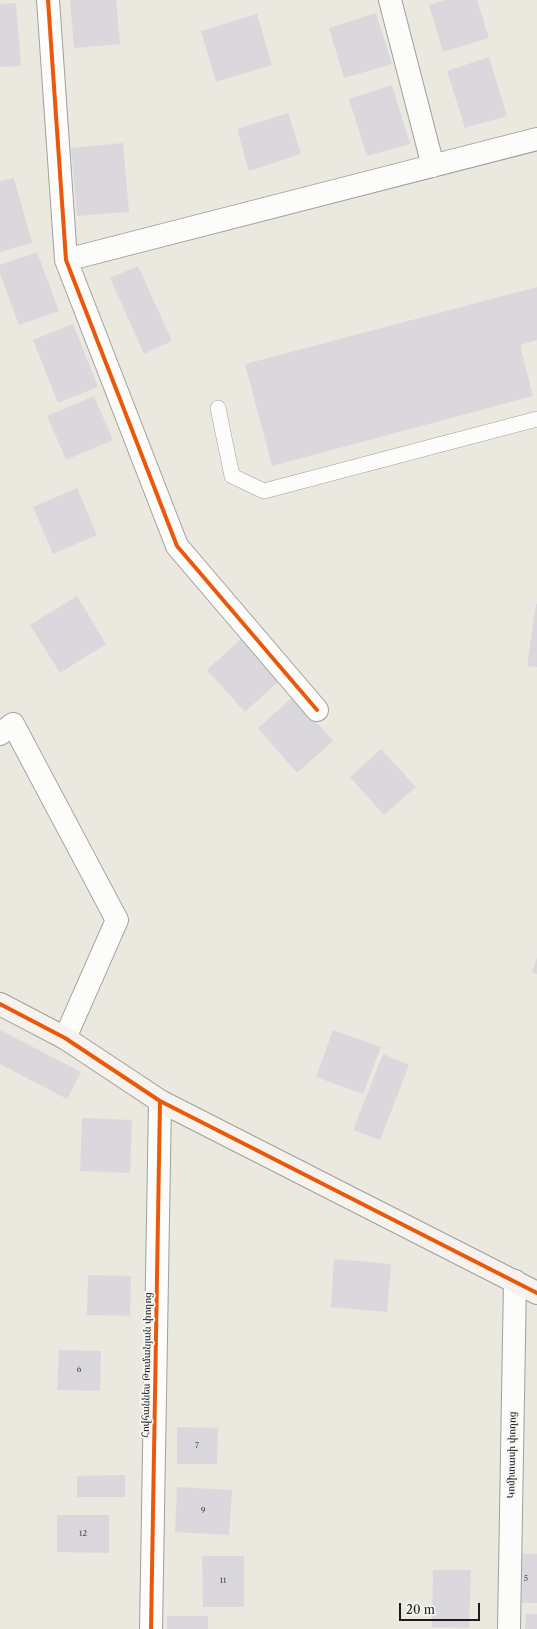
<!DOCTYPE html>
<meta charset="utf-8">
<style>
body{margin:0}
#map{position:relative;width:537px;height:1629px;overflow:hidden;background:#eae8df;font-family:"Libre Caslon Text",serif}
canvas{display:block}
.scale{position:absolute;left:399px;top:1603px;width:81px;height:18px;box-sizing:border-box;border:2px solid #1c1c1c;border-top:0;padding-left:5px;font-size:12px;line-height:14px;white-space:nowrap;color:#1c1c1c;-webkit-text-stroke:3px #f6f6f2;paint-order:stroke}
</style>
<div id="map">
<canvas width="537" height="1629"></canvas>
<div class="scale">20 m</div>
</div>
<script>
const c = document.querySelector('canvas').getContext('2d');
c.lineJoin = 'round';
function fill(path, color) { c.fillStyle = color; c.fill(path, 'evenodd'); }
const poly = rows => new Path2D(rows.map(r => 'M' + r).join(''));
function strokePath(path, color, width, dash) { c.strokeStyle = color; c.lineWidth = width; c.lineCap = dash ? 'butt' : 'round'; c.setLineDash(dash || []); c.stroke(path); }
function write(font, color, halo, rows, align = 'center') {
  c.font = font + ' "Libre Caslon Text","Noto Serif Armenian",serif'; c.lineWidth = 4; c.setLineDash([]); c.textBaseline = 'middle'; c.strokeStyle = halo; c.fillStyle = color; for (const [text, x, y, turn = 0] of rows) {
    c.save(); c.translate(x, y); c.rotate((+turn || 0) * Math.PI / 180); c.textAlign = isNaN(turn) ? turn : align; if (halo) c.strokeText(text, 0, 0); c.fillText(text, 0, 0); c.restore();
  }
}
fill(poly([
 [70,0,116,0,120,44,74,48],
 [445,0,477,0,489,38,443,52,429,5],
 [16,3,21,66,0,67,0,4],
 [376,13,392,64,344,78,329,28],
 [257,14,272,65,216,82,201,31],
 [489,57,507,116,465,128,447,71],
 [392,85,410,144,367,156,349,99],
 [288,113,301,154,249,171,237,129],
 [123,143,129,212,77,216,71,148],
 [14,178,32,243,0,252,0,181],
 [37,252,59,311,19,325,0,274,0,265],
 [138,266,172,341,144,354,110,278],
 [537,287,537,340,520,345,533,396,272,466,245,364],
 [73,324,98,387,58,403,33,340],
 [94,396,113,440,66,460,47,416],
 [77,488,97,535,53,554,33,507],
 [77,596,106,644,60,673,30,625],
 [536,604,537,604,537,667,527,666],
 [241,639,279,681,245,712,207,670],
 [294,696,333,741,297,773,258,728],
 [381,749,416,787,384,815,350,777],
 [537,957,537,974,532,972],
 [0,1030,81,1072,67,1099,0,1064],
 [333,1030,381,1047,363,1094,316,1077],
 [383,1054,409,1065,380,1140,353,1130],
 [82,1118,132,1120,130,1173,80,1171],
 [334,1259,391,1264,387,1312,331,1307],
 [88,1275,131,1276,130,1316,87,1315],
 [59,1350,101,1351,100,1391,57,1390],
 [177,1427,218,1428,217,1464,177,1464],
 [125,1475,125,1497,77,1497,77,1476],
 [177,1487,232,1490,229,1535,175,1532],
 [57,1515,109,1515,109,1553,57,1552],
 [516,1554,537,1554,537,1603,516,1603],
 [202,1556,244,1556,244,1607,203,1607],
 [433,1570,471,1570,469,1628,432,1627],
 [526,1614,537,1614,537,1629,525,1629],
 [167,1616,208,1616,208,1629,167,1629]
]), '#dbd8dd');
const lane = poly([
 [218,408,232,476,264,491,537,419]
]);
const street = poly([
 [48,0,66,260,177,546,317,710],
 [390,0,433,166],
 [66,260,537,139],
 [0,734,13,724,117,920,65,1038],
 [151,1629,160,1101],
 [509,1629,515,1281]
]);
const secondary = poly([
 [0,1004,65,1038,160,1101,537,1293]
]);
strokePath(lane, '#a09f9a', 16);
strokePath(street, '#a09f9a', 24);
strokePath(secondary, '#a09f9a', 24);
strokePath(lane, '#fcfcfa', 15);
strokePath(street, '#fcfcfa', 22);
strokePath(secondary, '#f6f3ef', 22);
strokePath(poly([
 [48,0,66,260,177,546,317,710],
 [0,1004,65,1038,160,1101,537,1293],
 [151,1629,160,1101]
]), '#e8590c', 4);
write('8px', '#4c4b4c', null, [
 ["6",79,1370],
 ["7",197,1446],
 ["9",203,1511],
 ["12",83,1534],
 ["5",526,1579],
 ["11",223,1581]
]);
write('10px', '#1c1c1c', '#f6f6f2', [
 ["Հովհաննես Թումանյան փողոց",147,1365,-89],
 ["Կոմիտասի փողոց",512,1455,-89]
]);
</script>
